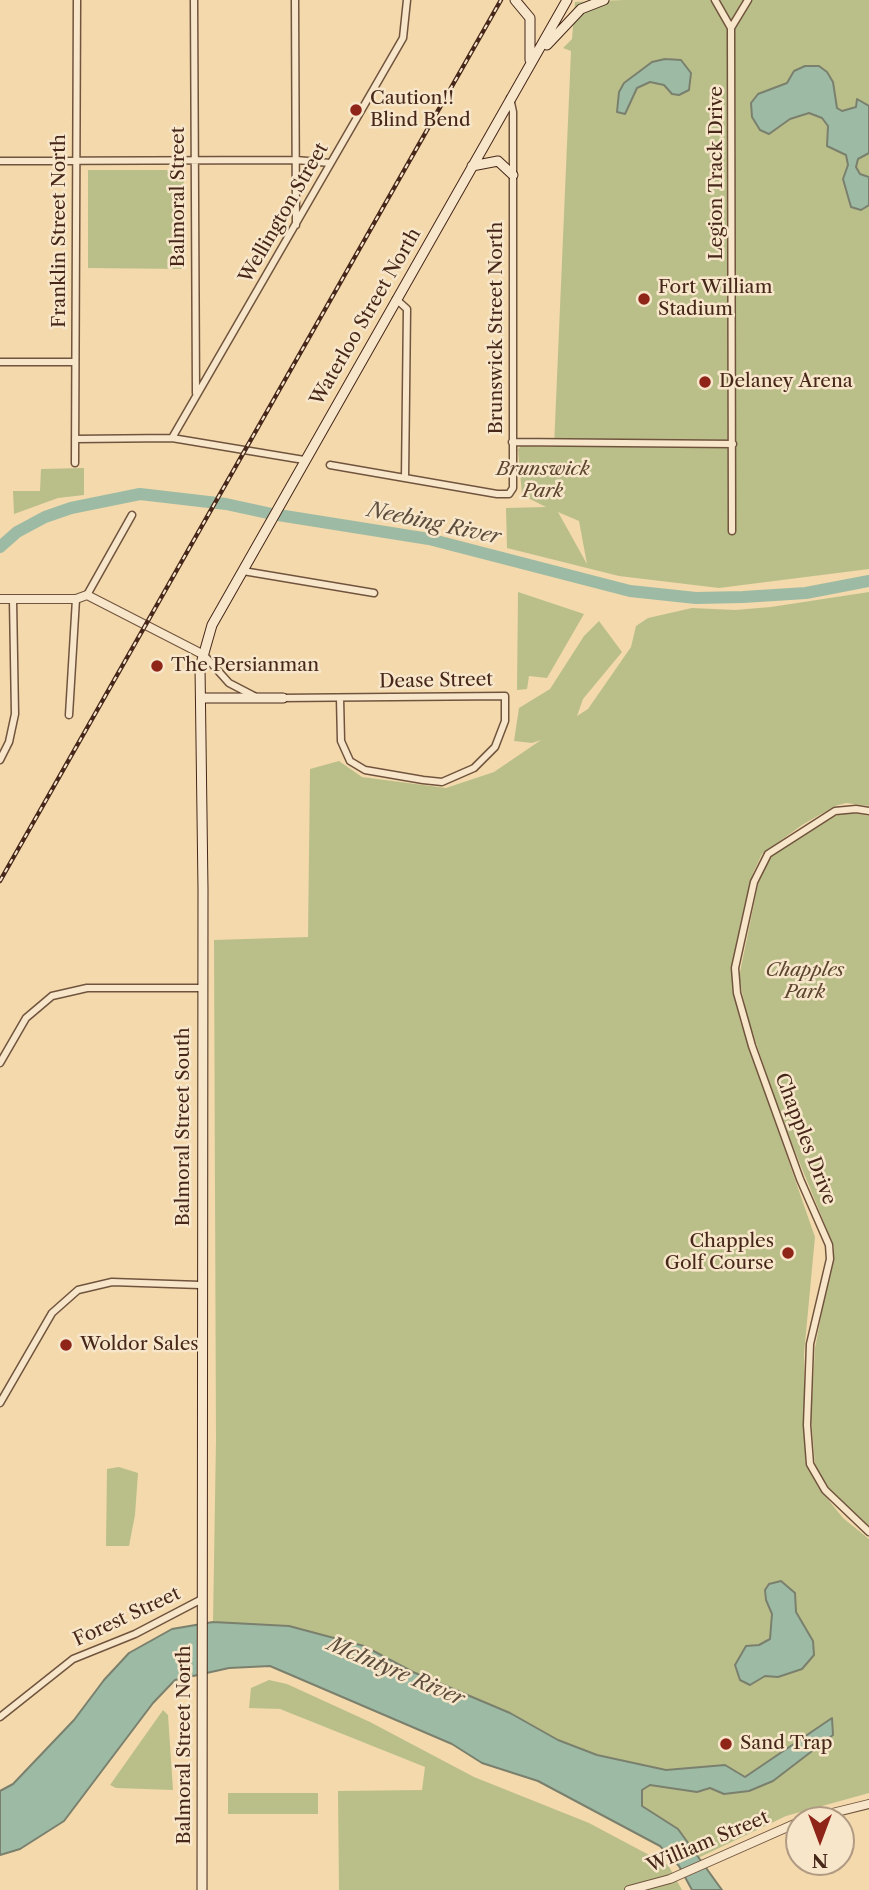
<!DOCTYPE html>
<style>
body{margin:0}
#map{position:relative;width:869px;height:1890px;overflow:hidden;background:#f3d9ac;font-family:"Libre Caslon Text",serif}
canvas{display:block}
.north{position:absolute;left:785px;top:1806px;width:70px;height:70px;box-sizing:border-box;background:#f7e6c9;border:2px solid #b09a83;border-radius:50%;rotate:180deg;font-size:19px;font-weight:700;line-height:28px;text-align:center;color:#46271a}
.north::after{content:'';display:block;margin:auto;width:24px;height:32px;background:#8f2418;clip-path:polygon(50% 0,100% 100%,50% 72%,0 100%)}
</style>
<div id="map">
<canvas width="869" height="1890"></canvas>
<div class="north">N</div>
</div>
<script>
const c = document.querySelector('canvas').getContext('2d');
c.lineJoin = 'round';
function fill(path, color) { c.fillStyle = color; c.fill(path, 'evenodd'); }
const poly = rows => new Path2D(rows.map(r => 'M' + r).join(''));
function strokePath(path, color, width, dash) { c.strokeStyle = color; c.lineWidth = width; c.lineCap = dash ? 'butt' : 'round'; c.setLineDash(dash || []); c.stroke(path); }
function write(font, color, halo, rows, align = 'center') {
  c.font = font + ' "Libre Caslon Text",serif'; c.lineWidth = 5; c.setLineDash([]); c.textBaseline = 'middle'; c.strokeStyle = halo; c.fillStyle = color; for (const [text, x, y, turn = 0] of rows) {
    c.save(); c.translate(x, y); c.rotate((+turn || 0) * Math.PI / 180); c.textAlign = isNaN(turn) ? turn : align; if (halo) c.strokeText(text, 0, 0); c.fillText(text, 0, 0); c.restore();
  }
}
fill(poly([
 [624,0,869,0,869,569,719,588,619,576,507,548,506,508,546,507,522,495,518,449,521,446,554,447,571,51,563,48,572,39,575,2],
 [558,512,579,521,587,564],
 [88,170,184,170,183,269,88,268],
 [84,468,84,495,58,498,14,514,13,491,40,491,41,469],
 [518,592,584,614,547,678,529,676,527,689,517,690],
 [869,592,869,806,846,803,835,806,802,825,762,854,753,873,732,965,734,997,741,1024,815,1237,804,1354,805,1460,818,1487,843,1518,869,1539,869,1793,786,1816,698,1858,678,1829,642,1807,642,1789,655,1768,597,1755,558,1740,510,1713,413,1672,364,1646,289,1626,213,1622,216,1440,214,940,308,937,310,769,339,761,362,777,446,788,494,772,541,740,532,743,514,741,519,708,550,689,584,636,599,621,622,652,583,699,577,716,588,709,631,647,636,626,648,618,692,608,735,610,771,607],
 [847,812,869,816,869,1526,830,1490,815,1465,811,1418,815,1348,834,1247,781,1117,747,1016,739,977,758,884,769,858,829,818],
 [119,1467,138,1473,135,1515,129,1546,106,1546,107,1469],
 [269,1680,287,1684,370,1722,474,1777,589,1823,668,1865,682,1890,339,1890,338,1791,422,1790,425,1767,280,1709,249,1708,251,1688],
 [163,1710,168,1715,173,1790,116,1788,110,1785],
 [228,1793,318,1793,318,1814,228,1814]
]), '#babf8a');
const water = poly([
 [665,59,681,60,691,73,689,90,679,95,672,94,664,85,650,82,637,88,625,114,617,112,619,92,624,83,652,62,665,59],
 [805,66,819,66,827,72,833,82,837,108,842,111,856,107,857,99,869,106,869,153,858,159,856,167,860,174,869,177,869,205,861,210,851,207,843,179,848,165,846,155,827,146,828,126,822,118,809,113,790,119,769,134,760,130,752,117,751,103,758,94,787,83,794,71,805,66],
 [781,1581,795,1593,796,1612,813,1641,814,1655,802,1669,778,1677,765,1676,750,1685,740,1680,735,1665,746,1646,759,1645,770,1639,772,1614,766,1600,765,1590,769,1584,781,1581],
 [213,1622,289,1626,364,1646,413,1672,510,1713,558,1740,597,1755,666,1770,725,1765,745,1777,832,1718,833,1735,773,1781,749,1791,724,1794,710,1788,697,1792,650,1785,642,1790,642,1806,678,1829,722,1890,692,1890,679,1866,660,1846,538,1781,482,1763,452,1744,270,1666,229,1668,175,1680,153,1703,64,1821,20,1849,0,1855,0,1791,13,1784,74,1720,104,1680,129,1653,172,1629,213,1622]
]);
fill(water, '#9dbba4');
strokePath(water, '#7a806d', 2);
strokePath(poly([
 [0,547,17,532,45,517,71,508,140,494,226,504,272,514,429,539,630,591,696,598,743,597,806,593,869,581]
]), '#9dbba4', 12);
const minor = poly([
 [194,0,196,393],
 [295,0,296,225],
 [715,0,731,28,732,531],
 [731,28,748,0],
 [0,161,296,160,330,163],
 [396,299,407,309,405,478],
 [0,362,75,362],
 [172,438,403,38,407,0],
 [75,439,172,438,304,460],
 [512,442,733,444],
 [75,463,77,0],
 [330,465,497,494,509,494,513,488,513,112,510,98],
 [243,571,374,593],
 [87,595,132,515],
 [204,655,229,683,254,696],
 [279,698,505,696,505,721,495,747,474,768,442,782,423,780,365,770,350,761,341,741,340,698],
 [69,715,76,599],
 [0,760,9,742,15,714,13,600],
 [869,811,856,809,835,811,768,854,754,882,735,968,737,993,752,1046,800,1179,829,1245,830,1259,810,1344,807,1425,810,1464,825,1490,869,1532],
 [0,1063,26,1018,52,996,87,988,202,988],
 [0,1403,52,1313,78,1290,112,1282,200,1285],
 [0,1717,73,1659,135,1634,202,1599]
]);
const tertiary = poly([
 [0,599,76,599,87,595,204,655],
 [804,1820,869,1804],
 [629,1890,670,1879,799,1822]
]);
const secondary = poly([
 [515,0,530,18,530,60],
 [547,45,581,9,604,0],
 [472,166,498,161,513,175],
 [201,698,283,698],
 [202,1890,203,889,200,667,212,625,567,0]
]);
strokePath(minor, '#71543e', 9);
strokePath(tertiary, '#71543e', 10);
strokePath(secondary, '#46271a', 11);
strokePath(minor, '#f7e6c9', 6);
strokePath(tertiary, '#f7e6c9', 8);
strokePath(secondary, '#f7e6c9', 9);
const rail = poly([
 [0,881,501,0]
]);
strokePath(rail, '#46271a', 4.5);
strokePath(rail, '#f7e6c9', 2, [5]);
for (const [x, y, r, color] of [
 [356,110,7,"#8f2418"],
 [644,299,7,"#8f2418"],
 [705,382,7,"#8f2418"],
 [157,666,7,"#8f2418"],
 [788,1253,7,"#8f2418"],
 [66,1345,7,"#8f2418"],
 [726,1744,7,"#8f2418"]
]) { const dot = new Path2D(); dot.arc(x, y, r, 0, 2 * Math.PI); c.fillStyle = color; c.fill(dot); strokePath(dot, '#f7e6c9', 2.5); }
write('19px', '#46271a', '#f7e6c9', [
 ["Caution!!",370,99],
 ["Blind Bend",370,121],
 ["Fort William",658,288],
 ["Stadium",658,310],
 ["Delaney Arena",719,382],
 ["The Persianman",171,666],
 ["Chapples",774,1242,"right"],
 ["Golf Course",774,1264,"right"],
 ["Woldor Sales",80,1345],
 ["Sand Trap",740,1744]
], 'left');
write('19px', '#46271a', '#f7e6c9', [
 ["Legion Track Drive",717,173,-90],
 ["Balmoral Street",179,197,-90],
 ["Wellington Street",284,213,-60],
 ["Franklin Street North",60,231,-90],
 ["Waterloo Street North",366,317,-60],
 ["Brunswick Street North",497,328,-90],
 ["Dease Street",436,681,-1],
 ["Balmoral Street South",184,1127,-90],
 ["Chapples Drive",805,1139,69],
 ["Forest Street",127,1617,-25],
 ["Balmoral Street North",185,1745,-90],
 ["William Street",708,1842,-23]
]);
write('italic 19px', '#5d4530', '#f7e6c9', [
 ["Brunswick",543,470],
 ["Park",543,492],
 ["Chapples",805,971],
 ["Park",805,993]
]);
write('italic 21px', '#5c4c3c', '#f7e6c9', [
 ["Neebing River",434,524,12],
 ["McIntyre River",396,1672,23]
]);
</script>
